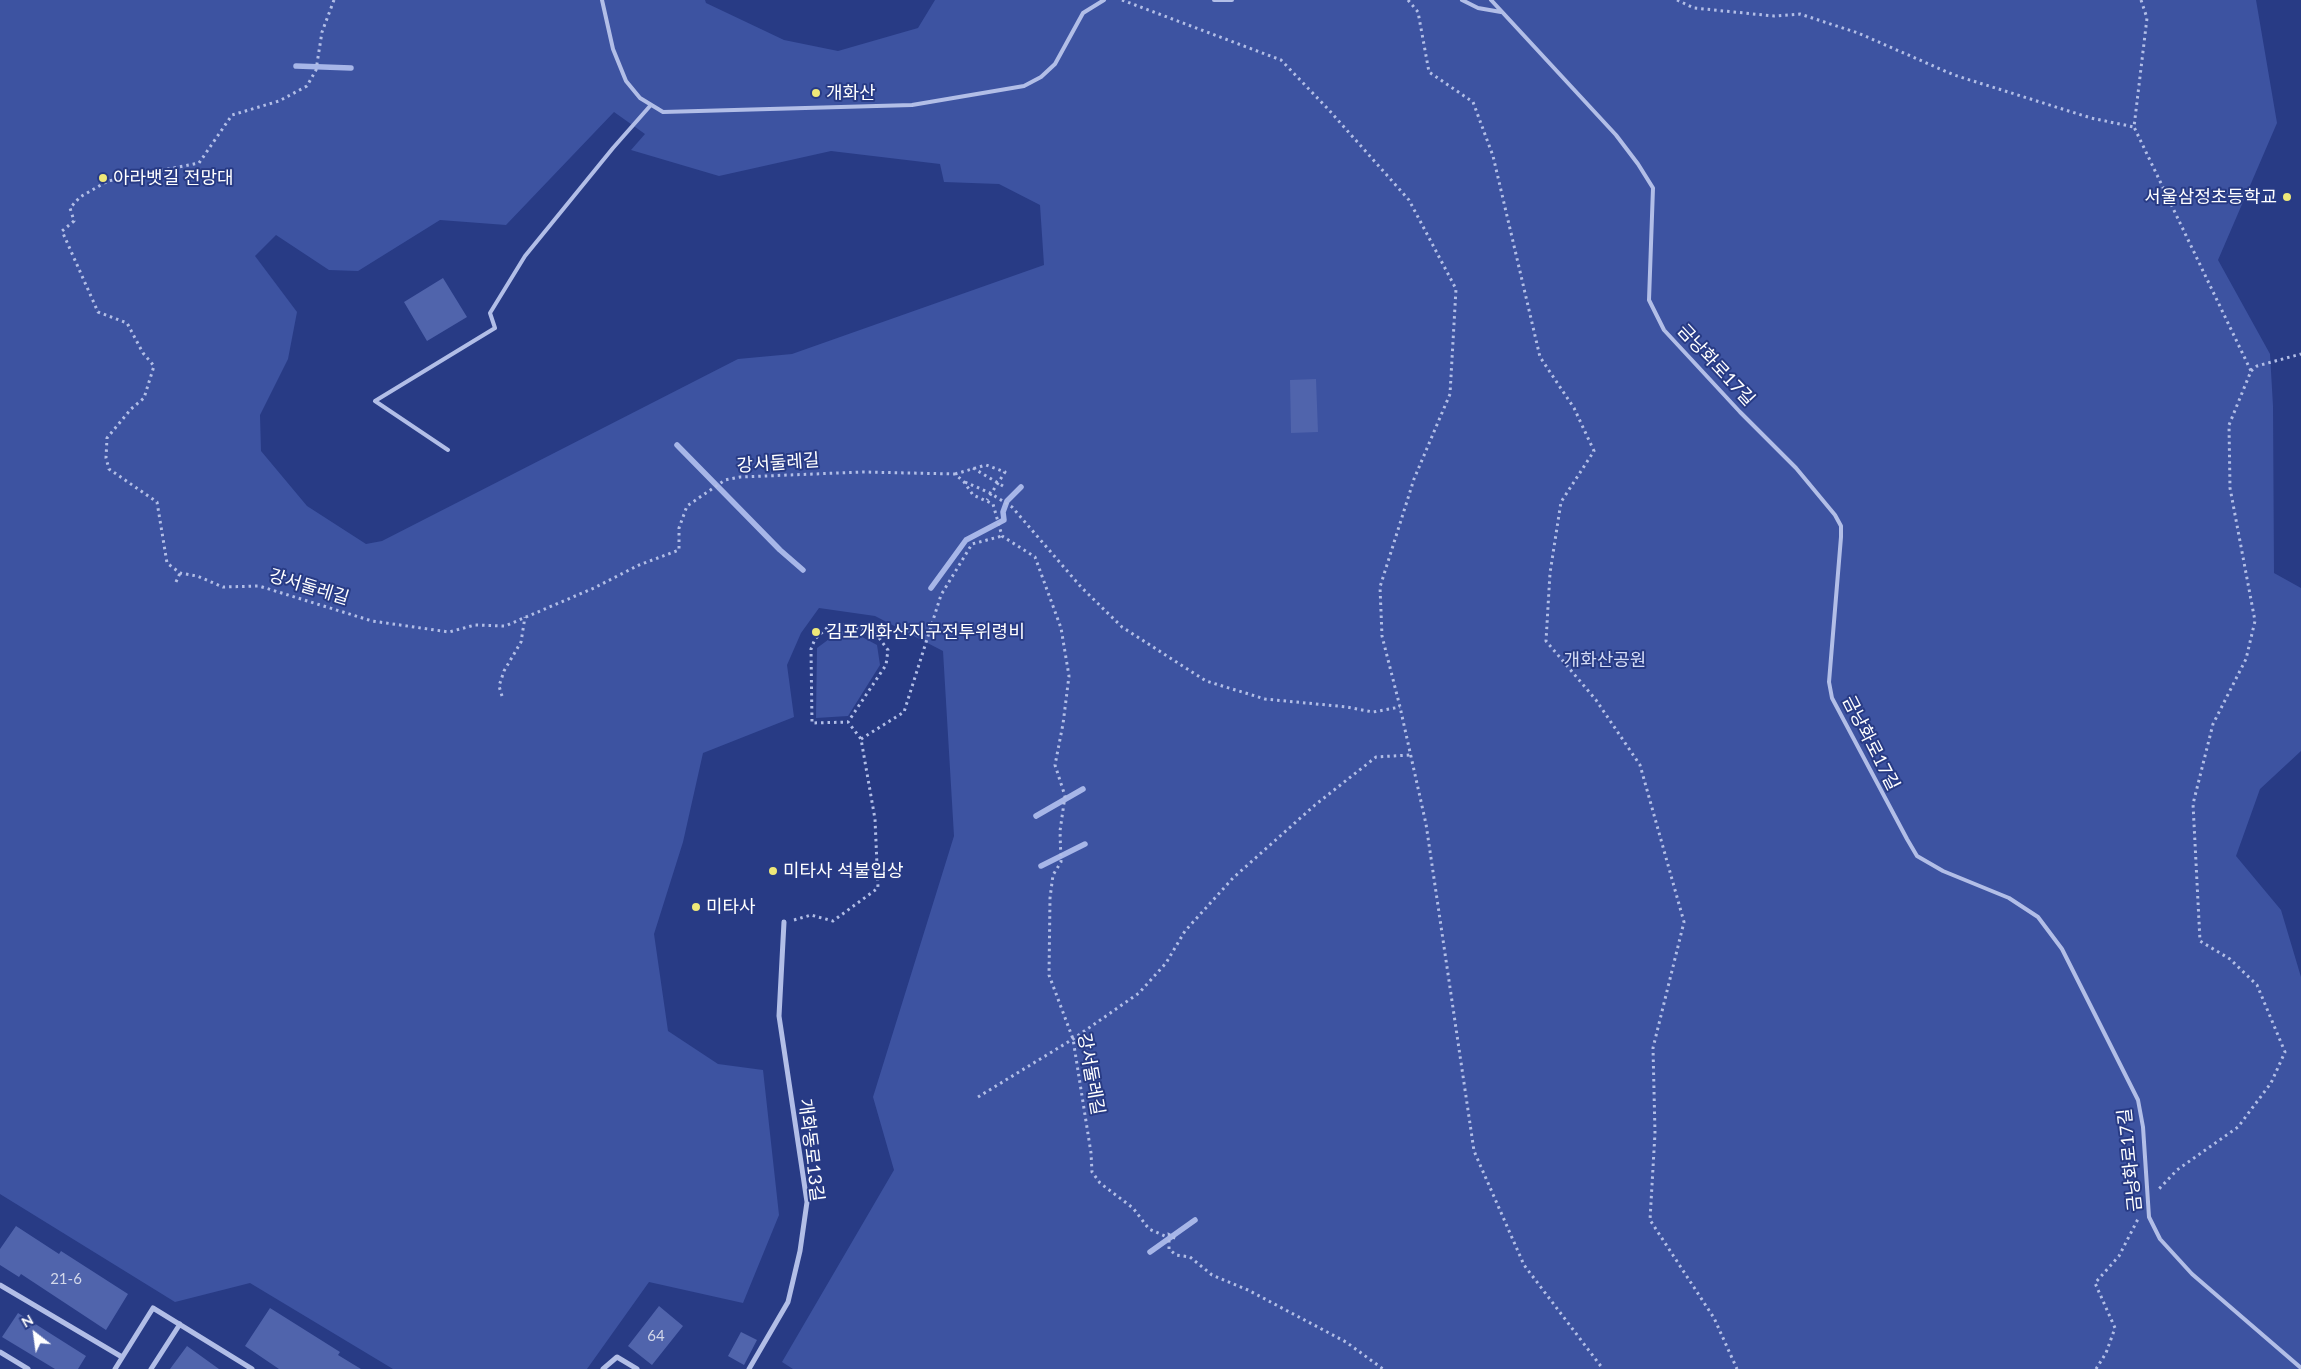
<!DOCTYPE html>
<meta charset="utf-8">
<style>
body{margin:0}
#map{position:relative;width:2301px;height:1369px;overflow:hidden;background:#283b85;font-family:Lato,sans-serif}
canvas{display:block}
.north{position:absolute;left:10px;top:1309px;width:50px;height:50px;-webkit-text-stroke:4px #283b85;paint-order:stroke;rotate:330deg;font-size:14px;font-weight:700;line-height:20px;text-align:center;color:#fff}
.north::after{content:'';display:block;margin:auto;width:18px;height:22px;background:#fff;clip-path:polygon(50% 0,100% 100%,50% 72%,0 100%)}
</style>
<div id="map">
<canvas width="2301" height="1369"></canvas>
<div class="north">N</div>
</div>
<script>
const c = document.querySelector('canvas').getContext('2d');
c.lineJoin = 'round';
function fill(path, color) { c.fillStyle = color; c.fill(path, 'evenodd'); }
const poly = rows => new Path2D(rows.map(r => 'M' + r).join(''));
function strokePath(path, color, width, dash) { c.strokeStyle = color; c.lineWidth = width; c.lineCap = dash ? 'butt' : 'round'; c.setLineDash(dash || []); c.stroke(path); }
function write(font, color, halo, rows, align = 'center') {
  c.font = font + ' Lato,"Noto Sans KR",sans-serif'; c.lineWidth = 4; c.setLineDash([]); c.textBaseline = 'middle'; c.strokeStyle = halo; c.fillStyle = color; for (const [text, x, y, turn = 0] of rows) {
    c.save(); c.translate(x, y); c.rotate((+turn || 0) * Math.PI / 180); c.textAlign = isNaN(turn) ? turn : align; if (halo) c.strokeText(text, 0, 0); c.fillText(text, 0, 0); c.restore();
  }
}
fill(poly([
 [0,0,705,0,706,3,784,40,838,51,918,28,935,0,2256,0,2277,123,2218,260,2270,354,2273,406,2274,573,2301,588,2301,751,2260,789,2236,856,2281,910,2301,977,2301,1369,793,1369,782,1362,894,1170,873,1097,954,836,943,651,875,616,819,608,801,633,787,665,794,717,703,753,683,842,654,934,668,1031,718,1064,763,1070,779,1215,743,1303,649,1282,587,1369,393,1369,250,1283,175,1302,0,1194],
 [614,112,645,134,631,150,719,176,831,151,940,164,944,182,999,184,1040,205,1044,265,792,354,738,359,382,541,366,544,307,506,261,451,260,415,288,359,297,312,255,256,276,235,329,270,358,271,440,220,506,225],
 [840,631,851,631,877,645,880,665,848,716,816,718,817,648]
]), '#3d53a1');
strokePath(poly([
 [296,66,351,68],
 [677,445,780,550,803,570],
 [931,588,966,540,1004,520,1003,512,1007,501,1021,487],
 [1036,816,1083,789],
 [1041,866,1085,844],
 [1150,1252,1195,1220]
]), '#a7b6e8', 5.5);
fill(poly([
 [443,278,467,317,427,341,404,302],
 [1316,379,1318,432,1291,433,1290,380],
 [16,1226,59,1254,61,1251,128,1294,106,1330,21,1274,19,1277,0,1265,0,1249],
 [659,1306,683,1326,652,1365,628,1346],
 [270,1308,340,1352,338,1355,361,1369,279,1369,245,1346],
 [18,1313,86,1356,78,1369,55,1369,2,1337],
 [741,1332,757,1340,744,1365,728,1356],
 [187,1346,219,1369,170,1369]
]), '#5064ac');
strokePath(poly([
 [334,0,322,32,316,70,307,86,279,101,232,115,199,163,108,181,80,197,70,208,74,221,62,231,98,312,127,323,143,353,154,366,144,398,131,409,107,438,106,458,109,469,157,502,167,563,180,573,197,576,223,587,259,586,372,621,449,632,475,625,505,626,594,588,639,565,679,550,679,528,687,506,725,480,740,477,863,472,955,474,964,482,973,495,993,504,1002,536,1035,557,1061,628,1069,676,1063,724,1055,765,1065,796,1060,831,1061,862,1053,875,1050,898,1049,975,1073,1039,1091,1153,1092,1172,1100,1183,1133,1208,1149,1229,1165,1236,1168,1234,1174,1237,1173,1240,1169,1241,1169,1249,1176,1255,1190,1257,1212,1275,1248,1290,1346,1342,1383,1369],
 [1122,0,1281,60,1328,109,1409,200,1456,289,1450,394,1414,479,1380,587,1382,636,1400,707,1426,824,1474,1151,1524,1265,1603,1369],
 [1408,0,1418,12,1429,72,1473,102,1493,156,1540,357,1574,408,1594,451,1561,502,1550,573,1546,641,1596,700,1640,765,1684,922,1653,1048,1655,1133,1650,1220,1714,1318,1737,1369],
 [1677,0,1694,8,1774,16,1800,14,1858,33,1954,75,2091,118,2134,127],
 [2141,0,2147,18,2134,127,2251,371,2229,425,2230,488,2255,621,2246,659,2213,724,2193,804,2200,941,2230,959,2257,985,2285,1052,2271,1083,2238,1127,2177,1170,2158,1190],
 [2251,371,2257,366,2301,354],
 [973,468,1003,486],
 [955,474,986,465,1005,472,987,500],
 [965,482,990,493,1012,507,1081,587,1122,627,1206,681,1265,699,1347,707,1373,712,1400,707],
 [176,582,180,573],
 [502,696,499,686,504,671,521,642,525,617],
 [861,739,904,712,941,595,972,544,1002,536],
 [794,920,811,915,833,921,878,888,875,819,861,739,848,722,812,723,811,649,815,639,830,625,849,625,877,635,888,650,886,665,848,722],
 [978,1097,1073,1039,1139,993,1166,963,1185,931,1233,878,1315,805,1376,757,1411,755],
 [2096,1369,2106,1353,2115,1328,2095,1283,2119,1256,2138,1219]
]), '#b2bee7', 3, [2.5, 4]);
strokePath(poly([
 [602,0,613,49,626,81,640,98,663,112,912,105,1024,86,1041,77,1055,64,1083,13,1104,0],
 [1214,0,1232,0],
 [1462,0,1478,8,1501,12],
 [1491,0,1616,135,1638,164,1653,188,1649,300,1664,330,1740,412,1796,468,1835,515,1841,526,1841,537,1829,682,1832,698,1907,839,1917,856,1943,871,2009,898,2038,917,2062,949,2138,1100,2143,1127,2149,1217,2160,1239,2192,1274,2301,1368],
 [448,450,375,401,495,328,490,313,525,256,613,148,650,106]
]), '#b2bee7', 4);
strokePath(poly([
 [0,1285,122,1357],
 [0,1352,28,1369],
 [115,1369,153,1308,252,1369],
 [151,1369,180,1324],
 [603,1369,617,1357,637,1369],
 [749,1369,788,1302,800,1251,807,1202,779,1016,784,922]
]), '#b2bee7', 5);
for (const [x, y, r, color] of [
 [816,93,5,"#efe878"],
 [103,178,5,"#efe878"],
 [2287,197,5,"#efe878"],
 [816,632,5,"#efe878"],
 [773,871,5,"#efe878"],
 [696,907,5,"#efe878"]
]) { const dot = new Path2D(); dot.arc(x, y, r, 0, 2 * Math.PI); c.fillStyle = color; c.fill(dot); strokePath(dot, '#283b85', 2); }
write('15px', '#d3d8ea', null, [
 ["21-6",66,1279],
 ["64",656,1336]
]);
write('18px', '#fff', '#283b85', [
 ["개화산",826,93],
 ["아라뱃길 전망대",113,178],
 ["서울삼정초등학교",2277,197,"right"],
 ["김포개화산지구전투위령비",826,632],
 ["미타사 석불입상",783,871],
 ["미타사",706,907]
], 'left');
write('18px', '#fff', '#283b85', [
 ["금낭화로17길",1716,365,47],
 ["강서둘레길",778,463,-4],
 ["강서둘레길",309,587,17],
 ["금낭화로17길",1871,743,63],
 ["강서둘레길",1091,1074,80],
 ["개화동로13길",811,1150,83],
 ["금낭화로17길",2130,1160,-96]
]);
write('18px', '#d6ddf6', '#283b85', [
 ["개화산공원",1605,660]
]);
</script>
